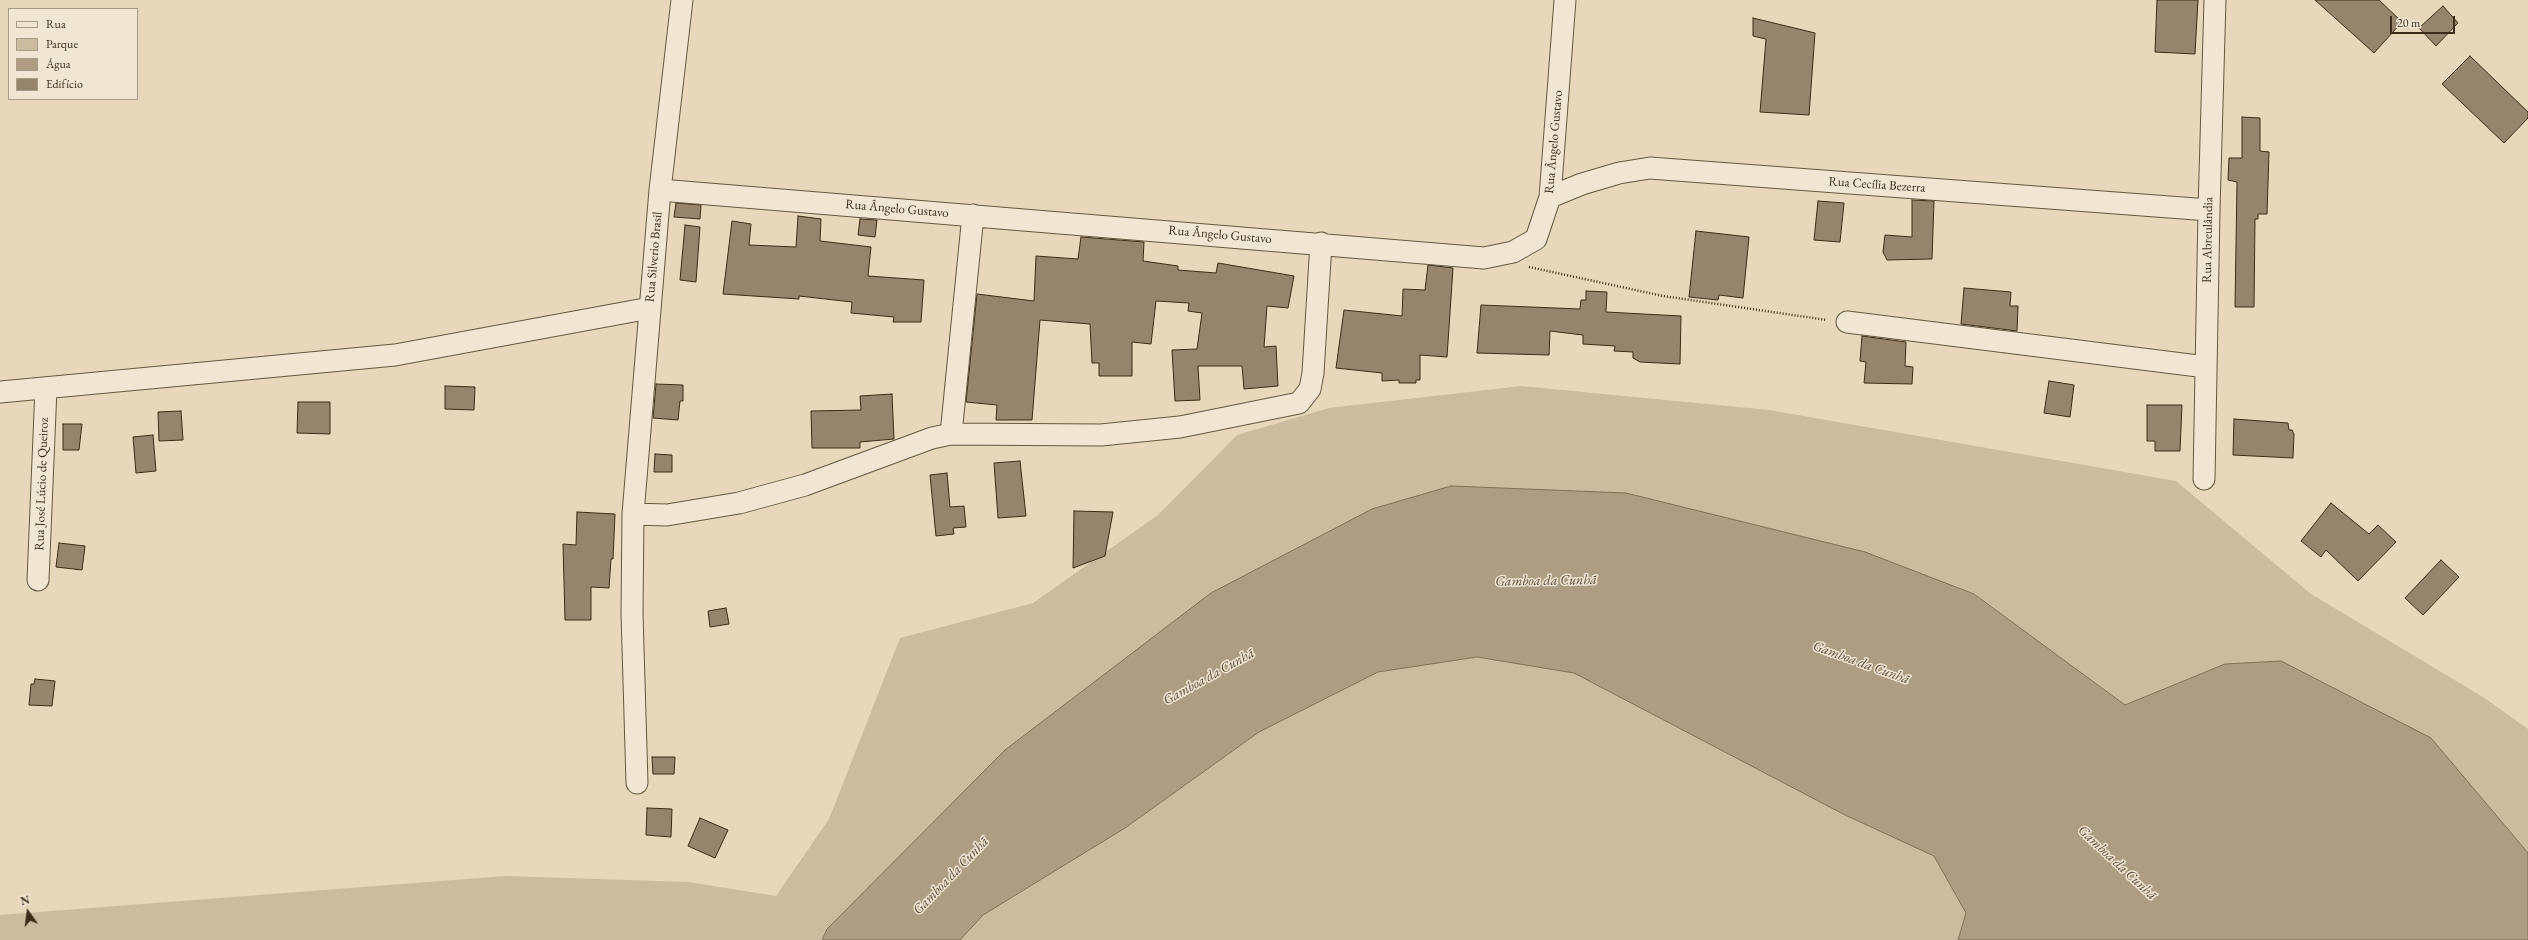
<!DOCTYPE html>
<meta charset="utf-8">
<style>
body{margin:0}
#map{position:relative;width:2528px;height:940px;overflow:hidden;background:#e8d8bb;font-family:"EB Garamond",serif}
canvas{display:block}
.legend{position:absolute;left:8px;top:8px;width:130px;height:92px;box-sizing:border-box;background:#f0e6d3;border:1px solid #a89c88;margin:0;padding:5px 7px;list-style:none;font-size:12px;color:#3b2c17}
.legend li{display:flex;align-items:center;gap:8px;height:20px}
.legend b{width:20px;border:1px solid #a89c88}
.north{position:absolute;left:8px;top:892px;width:40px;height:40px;-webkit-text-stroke:3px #f0e6d3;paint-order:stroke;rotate:346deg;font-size:11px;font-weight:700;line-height:16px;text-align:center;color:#3b2c17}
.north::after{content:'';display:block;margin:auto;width:14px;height:18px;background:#3b2c17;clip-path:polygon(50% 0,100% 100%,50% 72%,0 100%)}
.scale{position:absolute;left:2390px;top:16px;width:65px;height:18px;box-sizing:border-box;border:2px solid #3b2c17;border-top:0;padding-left:5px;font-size:12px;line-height:14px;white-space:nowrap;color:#3b2c17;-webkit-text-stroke:3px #f0e6d3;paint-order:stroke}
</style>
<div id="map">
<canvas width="2528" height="940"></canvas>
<ul class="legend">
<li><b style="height:5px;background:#f0e6d3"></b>Rua</li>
<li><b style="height:11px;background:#cbbb9f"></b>Parque</li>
<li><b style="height:11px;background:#ad9e83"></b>Água</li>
<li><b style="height:11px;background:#95856c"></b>Edifício</li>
</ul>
<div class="north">N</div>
<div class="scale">20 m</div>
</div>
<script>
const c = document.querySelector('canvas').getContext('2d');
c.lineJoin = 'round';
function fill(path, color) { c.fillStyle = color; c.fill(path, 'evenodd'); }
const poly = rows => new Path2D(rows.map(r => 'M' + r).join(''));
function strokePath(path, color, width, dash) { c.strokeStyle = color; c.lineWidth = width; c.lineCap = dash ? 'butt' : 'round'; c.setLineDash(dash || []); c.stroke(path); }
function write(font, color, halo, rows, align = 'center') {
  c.font = font + ' "EB Garamond",serif'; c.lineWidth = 3; c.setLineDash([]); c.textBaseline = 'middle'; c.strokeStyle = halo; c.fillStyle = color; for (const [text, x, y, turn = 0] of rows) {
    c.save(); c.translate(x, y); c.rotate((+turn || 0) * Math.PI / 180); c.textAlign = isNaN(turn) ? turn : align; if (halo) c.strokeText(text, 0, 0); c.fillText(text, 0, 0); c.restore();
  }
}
fill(poly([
 [1521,386,1769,410,2176,481,2311,594,2483,697,2528,729,2528,853,2431,738,2225,664,2125,705,1974,594,1626,493,827,929,822,940,0,940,0,915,506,876,688,882,776,896,829,819,900,638,1033,603,1158,515,1237,435,1329,408],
 [1477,657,1574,673,1845,815,1935,856,1966,913,1958,940,960,940,983,915,1125,828,1259,732,1378,672]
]), '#cbbb9f');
const water = poly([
 [1451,486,1626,493,1865,552,1974,594,2125,705,2225,664,2281,661,2431,738,2528,853,2528,940,1958,940,1966,913,1934,856,1845,815,1574,673,1477,657,1378,672,1259,732,1125,828,983,915,960,940,822,940,827,929,1005,750,1211,593,1372,509,1451,486]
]);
fill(water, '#ad9e83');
strokePath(water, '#7f7058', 1);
const building = poly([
 [2157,0,2198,0,2195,54,2155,52,2157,0],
 [2315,0,2379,0,2402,22,2374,53,2315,0],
 [2443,6,2458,23,2436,46,2419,28,2443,6],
 [1753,18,1815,33,1809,115,1760,112,1766,39,1753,36,1753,18],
 [2470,56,2528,112,2528,118,2504,143,2442,84,2470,56],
 [2242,117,2260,118,2260,151,2269,152,2267,214,2258,214,2258,219,2255,219,2254,307,2235,307,2237,182,2228,180,2229,158,2242,158,2242,117],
 [1912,200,1934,201,1932,259,1887,260,1883,252,1885,235,1912,237,1912,200],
 [1818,201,1844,203,1840,242,1814,240,1818,201],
 [676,203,701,205,700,219,674,217,676,203],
 [798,216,821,219,820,241,871,247,868,276,924,280,921,322,893,322,894,317,851,313,852,302,799,296,799,299,723,294,732,221,751,224,749,245,796,247,798,216],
 [860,219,877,220,875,237,858,235,860,219],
 [685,225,700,227,696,282,680,280,685,225],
 [1696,231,1749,237,1743,298,1719,295,1718,300,1689,297,1696,231],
 [1081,237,1144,242,1143,261,1178,266,1178,270,1216,273,1218,263,1294,276,1288,308,1267,306,1264,347,1276,346,1278,386,1244,389,1242,366,1198,366,1200,400,1175,401,1172,350,1197,349,1202,313,1188,311,1189,303,1156,301,1151,344,1132,342,1132,376,1099,376,1099,363,1092,363,1090,324,1040,320,1032,420,996,420,997,405,966,402,977,294,1034,301,1036,256,1078,259,1081,237],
 [1428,265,1453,268,1447,357,1420,355,1420,380,1416,380,1416,383,1399,383,1399,380,1382,381,1382,373,1336,368,1344,310,1402,316,1403,289,1425,290,1428,265],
 [1964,288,2011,292,2010,306,2018,306,2017,331,1961,324,1964,288],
 [1586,291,1607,292,1606,312,1681,316,1680,364,1640,362,1633,358,1633,352,1614,351,1615,346,1583,344,1583,335,1550,331,1549,355,1477,353,1481,305,1580,309,1581,300,1586,300,1586,291],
 [1862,336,1906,342,1905,366,1913,367,1912,384,1864,383,1866,362,1860,361,1862,336],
 [2049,381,2074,385,2070,417,2044,413,2049,381],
 [656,384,683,385,683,401,680,401,678,420,653,418,656,384],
 [445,386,475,387,474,410,445,409,445,386],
 [892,394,894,439,860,442,860,448,812,448,811,411,861,410,860,396,892,394],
 [298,402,330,402,330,434,297,433,298,402],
 [2147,405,2182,405,2180,451,2155,451,2155,441,2147,441,2147,405],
 [181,411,183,440,159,441,158,412,181,411],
 [2234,419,2288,423,2289,430,2292,430,2294,434,2293,458,2233,455,2234,419],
 [63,424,82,424,79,450,63,450,63,424],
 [153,435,156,471,136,473,133,437,153,435],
 [655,454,672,455,672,472,654,472,655,454],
 [1020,461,1026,516,998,518,994,463,1020,461],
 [947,473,950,507,964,506,966,527,953,528,954,534,936,536,930,475,947,473],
 [2331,503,2369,534,2378,525,2396,542,2358,581,2326,550,2321,557,2301,541,2331,503],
 [1074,511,1113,512,1105,556,1073,568,1074,511],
 [577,512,615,514,613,559,611,559,609,588,591,587,591,620,565,620,563,544,576,545,577,512],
 [59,543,85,546,82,570,56,567,59,543],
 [2441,560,2459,577,2423,615,2405,598,2441,560],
 [726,608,729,624,710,627,708,611,726,608],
 [35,679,55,681,52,706,29,705,31,684,34,684,35,679],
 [652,757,675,757,674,774,653,774,652,757],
 [647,808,672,809,671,837,646,835,647,808],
 [700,818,728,830,715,858,688,846,700,818]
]);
fill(building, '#95856c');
strokePath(building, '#3b2c17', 1);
const minor = poly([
 [660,190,1484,258,1513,252,1536,239,1550,197,1565,0],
 [1550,197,1582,184,1619,173,1650,168,2209,210],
 [1847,322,2206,367],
 [0,392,395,355,650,308],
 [951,434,973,215],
 [2204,479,2209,210,2215,0],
 [633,514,667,515,739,503,805,485,932,438,951,434,1101,435,1180,427,1299,403,1310,389,1313,373,1321,243],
 [38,580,46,388],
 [637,783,632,613,633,514,660,190,682,0]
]);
strokePath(minor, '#665740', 23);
strokePath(poly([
 [1529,267,1663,296,1827,320]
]), '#3b2c17', 2.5, [1, 2]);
strokePath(minor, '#f0e6d3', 21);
write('13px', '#3b2c17', '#f0e6d3', [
 ["Rua Ângelo Gustavo",1554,142,-85],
 ["Rua Cecília Bezerra",1877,185,4],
 ["Rua Ângelo Gustavo",897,209,5],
 ["Rua Ângelo Gustavo",1220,235,5],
 ["Rua Abreulândia",2208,240,-89],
 ["Rua Silverio Brasil",654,257,-85],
 ["Rua José Lúcio de Queiroz",42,484,-88]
]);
write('italic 14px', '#584832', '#f0e6d3', [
 ["Gamboa da Cunhã",1546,581,-1],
 ["Gamboa da Cunhã",1861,663,20],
 ["Gamboa da Cunhã",1209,677,-29],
 ["Gamboa da Cunhã",2117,863,43],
 ["Gamboa da Cunhã",951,876,-46]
]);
</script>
